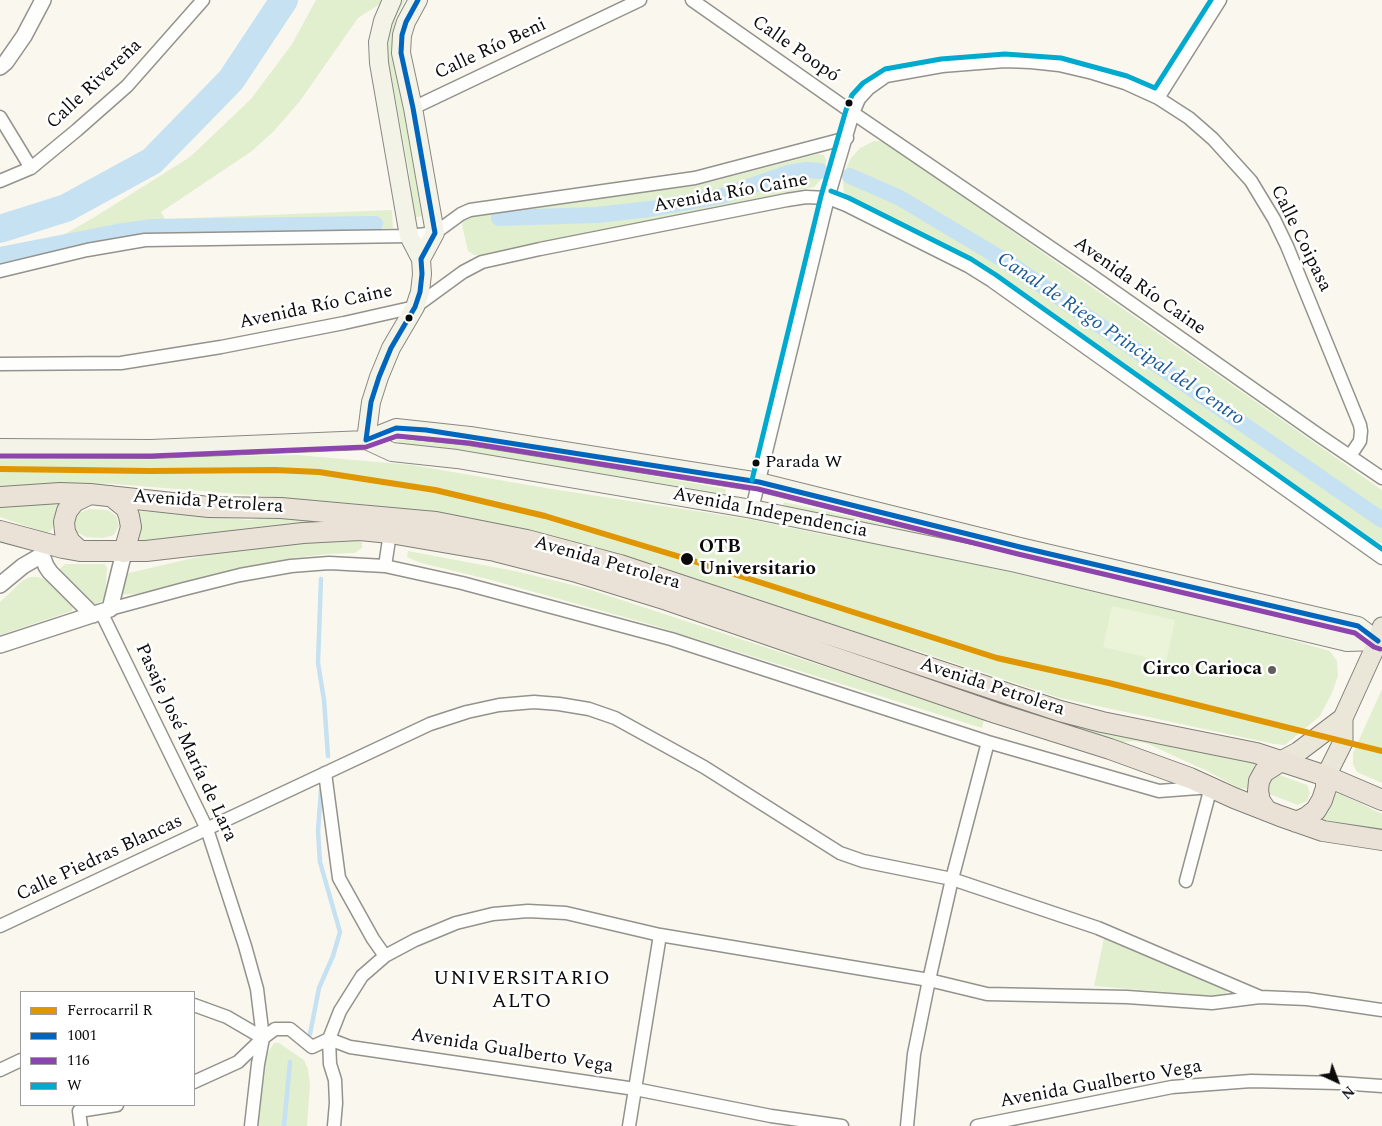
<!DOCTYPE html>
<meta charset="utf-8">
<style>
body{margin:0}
#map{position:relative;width:1382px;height:1126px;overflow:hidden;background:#faf8ee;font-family:Spectral,serif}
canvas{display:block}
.legend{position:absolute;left:20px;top:991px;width:175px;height:115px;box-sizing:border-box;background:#fff;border:1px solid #9d9d9d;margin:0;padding:6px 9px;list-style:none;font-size:15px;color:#0b0b0b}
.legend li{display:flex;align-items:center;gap:10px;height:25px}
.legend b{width:25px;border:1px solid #9d9d9d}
.north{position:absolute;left:1312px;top:1056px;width:50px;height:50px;-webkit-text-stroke:4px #fff;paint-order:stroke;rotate:137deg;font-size:14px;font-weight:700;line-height:20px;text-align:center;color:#0b0b0b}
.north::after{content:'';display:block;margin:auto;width:18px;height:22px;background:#0b0b0b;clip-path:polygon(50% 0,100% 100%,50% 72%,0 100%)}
</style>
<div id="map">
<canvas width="1382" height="1126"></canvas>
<ul class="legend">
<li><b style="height:6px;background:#df9601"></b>Ferrocarril R</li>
<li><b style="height:6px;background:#0065bd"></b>1001</li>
<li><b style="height:6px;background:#8e44ad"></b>116</li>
<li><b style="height:6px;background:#00a9ce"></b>W</li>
</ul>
<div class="north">N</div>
</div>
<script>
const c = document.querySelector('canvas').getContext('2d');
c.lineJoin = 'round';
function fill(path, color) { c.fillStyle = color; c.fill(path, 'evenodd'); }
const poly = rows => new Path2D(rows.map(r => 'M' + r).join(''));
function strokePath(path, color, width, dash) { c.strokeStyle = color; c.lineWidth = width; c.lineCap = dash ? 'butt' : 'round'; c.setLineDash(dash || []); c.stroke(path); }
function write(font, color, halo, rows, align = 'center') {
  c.font = font + ' Spectral,serif'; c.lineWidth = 5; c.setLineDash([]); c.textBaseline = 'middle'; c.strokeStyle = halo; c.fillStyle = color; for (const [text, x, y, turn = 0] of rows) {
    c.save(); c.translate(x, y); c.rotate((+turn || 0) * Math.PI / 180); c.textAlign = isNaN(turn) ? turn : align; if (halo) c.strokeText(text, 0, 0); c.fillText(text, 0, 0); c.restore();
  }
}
fill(poly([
 [316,0,383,0,380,4,358,18,300,101,274,131,252,151,161,212,165,219,392,210,393,228,132,236,0,260,0,252,49,243,93,218,190,157,251,99,292,44],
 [401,0,405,0,396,18,392,46,422,216,414,218,409,172,387,53,388,38,391,23],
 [874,141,880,141,889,145,1382,490,1382,543,1372,540,1046,310,976,263,889,217,856,204,844,193,843,180,847,166,851,158,860,148],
 [818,154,824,155,826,160,826,174,814,187,480,255,474,255,468,251,462,225,465,218,471,215,690,185,714,181],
 [393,439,462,444,552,458,726,489,725,494,461,450,400,443],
 [297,455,412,465,552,489,748,519,835,537,910,549,1246,627,1330,651,1337,661,1338,676,1332,693,1320,716,1285,745,1274,744,1060,698,915,650,875,643,630,559,540,533,421,511,360,504,115,484,67,483,0,486,0,458],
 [63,501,54,516,53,527,51,531,46,533,0,517,0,504],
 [784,502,954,539,880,527,782,508],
 [89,509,108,510,116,516,119,526,114,535,103,538,86,537,77,532,74,522,75,517,79,513],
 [139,511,250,520,278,515,338,520,136,544,142,526],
 [353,539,362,542,362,548,355,553,328,554,293,558,252,566,146,593,121,595,123,578,129,573,223,551,286,542],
 [408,551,515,571,585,588,984,719,982,728,649,624,491,580,421,563,407,557],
 [65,564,105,564,107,568,105,598,102,601,95,605,60,575,59,570],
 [30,577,38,577,47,580,69,601,73,606,72,611,0,635,0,602,22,581],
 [854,655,1028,710,1259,763,1253,771,1247,789,1239,788,1207,771,1148,744,1134,741,1114,743],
 [1382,689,1382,783,1357,772,1353,765,1353,753],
 [1277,774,1307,785,1310,793,1307,801,1298,805,1269,794,1267,791,1267,782],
 [1333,790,1382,814,1382,831,1321,821,1331,803],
 [1104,938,1137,950,1227,991,1225,997,1094,986],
 [274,1043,279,1043,304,1060,308,1069,310,1085,307,1126,258,1126,266,1056]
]), '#e1efcf');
fill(poly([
 [1112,606,1175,620,1166,662,1103,647]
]), '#ebf3d8');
strokePath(poly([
 [321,579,318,663,324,700,328,756],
 [310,1034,319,988,333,956,340,932,320,862,318,831,321,790],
 [284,1126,290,1062]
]), '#c6e1f2', 4.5);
strokePath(poly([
 [850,176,900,198,1012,265,1382,520],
 [499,218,597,215,650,209,722,196,788,173,806,170,820,171],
 [0,255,117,232,152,227,375,224]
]), '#c6e1f2', 16);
strokePath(poly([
 [0,229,66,208,152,161,231,80,284,0]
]), '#c6e1f2', 28);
const minor = poly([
 [692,0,853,113,1091,275,1320,436,1382,478],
 [1158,98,1220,0],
 [413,108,640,0],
 [0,117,31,168],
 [0,181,31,168,77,130,127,86,203,0],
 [0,271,87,250,145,240,409,236,435,233,461,214,470,210,695,178,847,138],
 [0,364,121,363,221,347,344,323,415,307,463,272,482,262,540,249,787,200,806,197,828,198,846,205,968,266,992,281,1382,558],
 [752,509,828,198,853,113,859,99,869,88,886,76,942,66,1005,61,1031,62,1059,65,1093,73,1125,83,1158,98,1189,118,1213,139,1251,181,1274,219,1287,246,1360,425,1361,431,1360,441,1350,456],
 [385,566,390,533],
 [110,609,184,589,240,575,291,566,329,563,385,566,462,583,671,639,988,742,1159,791,1211,787,1186,881],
 [101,612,207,829,245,946,257,989,263,1038,258,1064,251,1126],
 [325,773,339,878,373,939,385,956],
 [0,926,430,724,467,712,499,705,534,702,559,704,589,709,615,718,704,767,840,853,863,861,952,879,1098,928,1260,997],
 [194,1005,227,1017,263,1038],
 [0,1070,21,1060],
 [194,1082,238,1062,263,1038,275,1029,290,1029,312,1047,329,1039,350,1047,635,1089,771,1116,842,1126],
 [81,1126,79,1111,117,1105],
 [334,1126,336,1103,335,1080,330,1064,329,1039,340,1011,362,976,385,956,415,940,456,923,493,914,528,911,566,913,660,935,929,980,987,994,1127,997,1212,1003,1260,997,1307,999,1382,1010],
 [629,1126,660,935],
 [907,1126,914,1054,929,980,952,879,988,742],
 [977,1126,1172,1087,1251,1081,1339,1083,1382,1086]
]);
const tertiary = poly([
 [0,67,6,62,24,36,43,0],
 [42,555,46,566,50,572,93,615],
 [0,585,23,566,42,555],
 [0,645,110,609,124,552]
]);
const secondary = poly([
 [418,0,406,22,402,35,401,53,413,108,435,233,421,259],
 [366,440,392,452,457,459,752,509,1016,563,1347,642,1378,641],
 [366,440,371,402,379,377,391,348,415,307,420,292,422,274,421,259,409,236,379,63,378,42,383,21,392,0],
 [0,448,151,449,366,440,396,428,470,436,759,482,1020,547,1358,626,1378,641]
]);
const primary = poly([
 [1281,761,1298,752,1343,718],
 [1326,776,1343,742,1343,718,1378,641,1382,627]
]);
const trunk = poly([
 [111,496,126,508,129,516,131,527,124,552],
 [0,497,60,493,90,494,209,507,281,508,436,522,527,540,620,565,1060,711,1102,722,1256,753,1326,776,1382,800],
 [0,531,63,548,80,551,146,551,303,533,360,530,390,533,495,551,573,571,667,600,996,713,1110,749,1190,778,1234,798,1280,816,1323,831,1382,840],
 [80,551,70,542,65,532,64,522,67,511,74,502,90,494],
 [1267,811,1260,801,1258,791,1259,781,1264,772,1281,761],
 [1296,822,1307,817,1316,810,1322,800,1326,788,1326,776]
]);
strokePath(minor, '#93928d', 15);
strokePath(tertiary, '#93928d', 18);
strokePath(secondary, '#898884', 20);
strokePath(primary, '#807f7a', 21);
strokePath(trunk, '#807f7a', 22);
strokePath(minor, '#fefefc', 12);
strokePath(tertiary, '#fefefc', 15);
strokePath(secondary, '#f4f3e7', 18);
strokePath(primary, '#ebe7d8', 19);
strokePath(trunk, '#eae2d6', 20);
strokePath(poly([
 [366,440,396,428,426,430,759,482,1020,547,1358,626,1378,641],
 [366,440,371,402,379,377,391,348,415,307,420,292,422,274,421,259,435,233,413,108,401,53,402,35,406,22,418,0]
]), '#0065bd', 5);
strokePath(poly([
 [0,456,151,456,366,447,397,436,469,443,758,489,1018,554,1355,633,1374,647,1380,649]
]), '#8e44ad', 5);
strokePath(poly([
 [831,191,849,198,971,259,996,275,1382,549],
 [752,480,821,196,846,110,852,95,863,83,885,69,941,59,1005,54,1061,58,1127,76,1155,88,1211,0]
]), '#00a9ce', 5);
strokePath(poly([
 [0,469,150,471,275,470,319,472,435,490,545,516,687,559,997,658,1109,683,1382,751]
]), '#df9601', 6);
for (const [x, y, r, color] of [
 [849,103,4.5,"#0b0b0b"],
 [409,318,4.5,"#0b0b0b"],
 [756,463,4.5,"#0b0b0b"],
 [687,559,7,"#0b0b0b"],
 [1272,670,5,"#5f5e5a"]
]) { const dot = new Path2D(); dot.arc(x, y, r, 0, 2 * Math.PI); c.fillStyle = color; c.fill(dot); strokePath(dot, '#fff', 2); }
write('18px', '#0b0b0b', '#fff', [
 ["Parada W",765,463]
], 'left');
write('19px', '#0b0b0b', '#fff', [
 ["Calle Río Beni",491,50,-25],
 ["Calle Poopó",795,50,35],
 ["Calle Rivereña",95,85,-43],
 ["Avenida Río Caine",731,194,-10],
 ["Calle Coipasa",1300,239,64],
 ["Avenida Río Caine",1139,287,35],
 ["Avenida Río Caine",316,308,-12],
 ["Avenida Petrolera",208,503,4],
 ["Avenida Independencia",770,514,11],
 ["Avenida Petrolera",607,564,16],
 ["Avenida Petrolera",992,688,18],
 ["Pasaje José María de Lara",185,743,65],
 ["Calle Piedras Blancas",100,859,-25],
 ["Avenida Gualberto Vega",512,1052,9],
 ["Avenida Gualberto Vega",1101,1085,-10]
]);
write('bold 19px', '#0b0b0b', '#fff', [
 ["OTB",699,548],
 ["Universitario",699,570]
], 'left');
write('bold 19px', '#0b0b0b', '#fff', [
 ["Circo Carioca",1262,670]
], 'right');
write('italic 20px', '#185a99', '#fff', [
 ["Canal de Riego Principal del Centro",1120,340,34]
]);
c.letterSpacing = '1px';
write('20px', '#0b0b0b', '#fff', [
 ["UNIVERSITARIO",522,980],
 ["ALTO",522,1003]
]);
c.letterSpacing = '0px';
</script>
